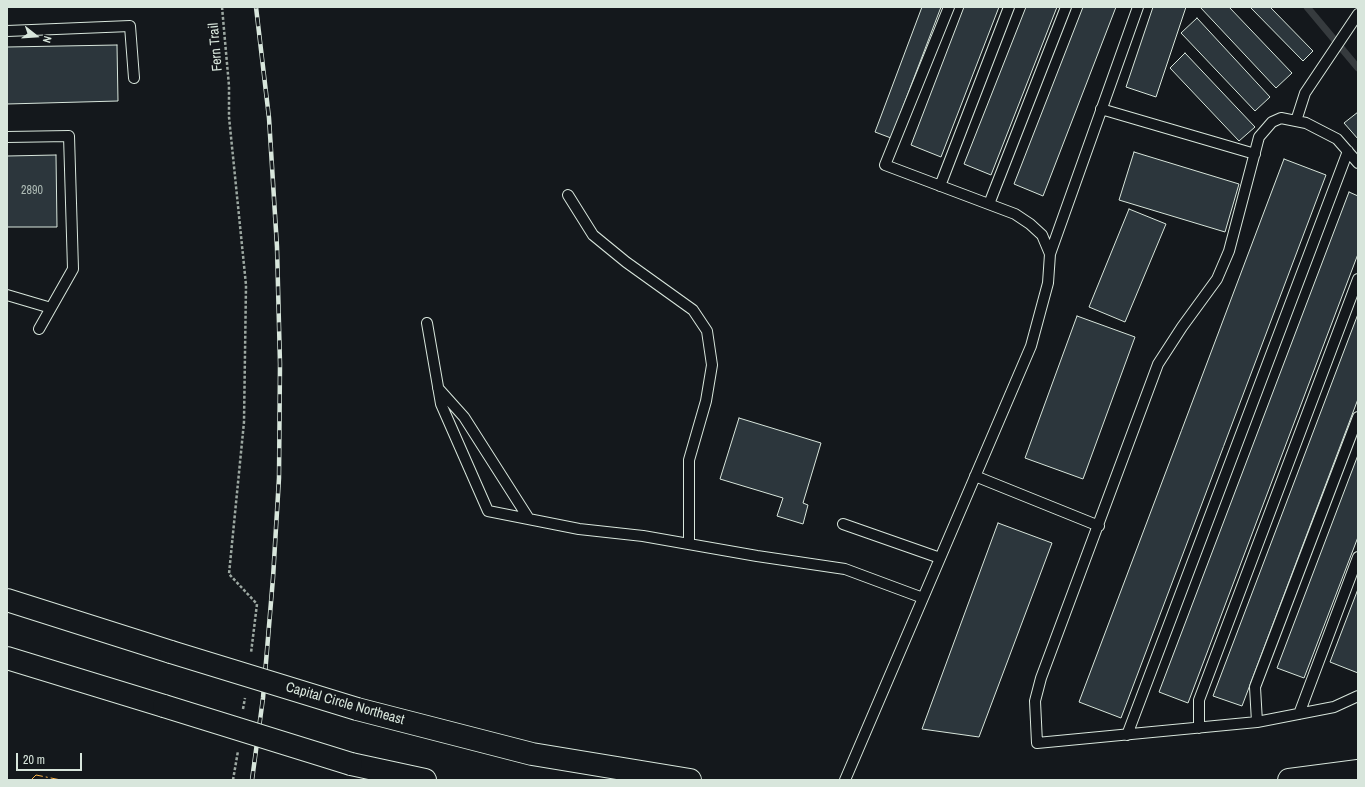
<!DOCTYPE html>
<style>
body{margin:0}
#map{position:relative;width:1365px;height:787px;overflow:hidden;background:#14181c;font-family:"Archivo Narrow",sans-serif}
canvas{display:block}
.frame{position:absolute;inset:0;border:8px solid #d8e6dc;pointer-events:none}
.north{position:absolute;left:16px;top:16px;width:40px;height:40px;-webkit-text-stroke:3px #14181c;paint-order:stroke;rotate:107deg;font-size:11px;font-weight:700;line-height:16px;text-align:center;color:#d8e6dc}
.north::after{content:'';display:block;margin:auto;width:14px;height:18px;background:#d8e6dc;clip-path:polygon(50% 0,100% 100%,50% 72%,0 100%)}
.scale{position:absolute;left:16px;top:753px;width:66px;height:18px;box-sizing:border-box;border:2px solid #d8e6dc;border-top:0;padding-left:5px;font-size:12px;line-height:14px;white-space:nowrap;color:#d8e6dc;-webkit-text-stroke:3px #14181c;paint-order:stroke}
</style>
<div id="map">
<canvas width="1365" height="787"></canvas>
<div class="frame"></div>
<div class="north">N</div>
<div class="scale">20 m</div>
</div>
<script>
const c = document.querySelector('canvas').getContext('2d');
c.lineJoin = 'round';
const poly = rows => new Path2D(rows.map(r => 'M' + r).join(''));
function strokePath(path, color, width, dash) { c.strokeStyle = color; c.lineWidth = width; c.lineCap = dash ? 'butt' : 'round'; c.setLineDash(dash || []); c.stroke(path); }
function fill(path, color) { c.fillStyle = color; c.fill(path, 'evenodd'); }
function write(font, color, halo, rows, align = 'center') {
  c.font = font + ' "Archivo Narrow",sans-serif'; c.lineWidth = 3; c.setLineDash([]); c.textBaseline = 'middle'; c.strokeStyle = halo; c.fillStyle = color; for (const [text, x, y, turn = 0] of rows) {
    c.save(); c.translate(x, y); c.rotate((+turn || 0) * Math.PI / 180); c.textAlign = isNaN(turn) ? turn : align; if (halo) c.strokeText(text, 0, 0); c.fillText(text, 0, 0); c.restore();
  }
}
strokePath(poly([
 [1307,7,1358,68]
]), '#363b3e', 7);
const building = poly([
 [922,7,941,7,891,138,875,132,922,7],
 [964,7,999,7,941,157,911,145,964,7],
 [1026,7,1057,7,991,175,964,164,1026,7],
 [1083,7,1116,7,1043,196,1014,184,1083,7],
 [1153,7,1186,7,1156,97,1126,87,1153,7],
 [1200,7,1229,7,1292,73,1276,88,1200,7],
 [1250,7,1270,7,1313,51,1303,61,1250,7],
 [1197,18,1270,97,1255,111,1181,33,1197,18],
 [117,45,118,101,7,104,7,47,117,45],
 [1185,53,1255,127,1239,141,1170,68,1185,53],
 [1358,112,1358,139,1344,123,1358,112],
 [1134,152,1239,184,1225,232,1119,200,1134,152],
 [56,155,57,227,7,227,7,156,56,155],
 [1284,159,1326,175,1121,718,1079,702,1284,159],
 [1349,192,1358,196,1358,254,1188,703,1159,692,1349,192],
 [1129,209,1166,224,1125,322,1089,307,1129,209],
 [1358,314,1358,399,1242,706,1213,696,1358,314],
 [1077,316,1135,337,1083,479,1025,458,1077,316],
 [739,418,821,443,803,503,808,505,803,524,777,516,783,498,720,479,739,418],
 [1358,455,1358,537,1304,678,1277,668,1358,455],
 [998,523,1052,543,979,737,922,729,998,523],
 [1358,589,1358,673,1330,662,1358,589]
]);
fill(building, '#2c363c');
strokePath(building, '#d8e6dc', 1);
const service = poly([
 [7,31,130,26,134,78],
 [1101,109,1255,154],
 [1296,121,1305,93,1358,14],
 [7,137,69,136,73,269,39,329],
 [1358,163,1337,139,1306,123,1281,118,1272,122,1259,137,1229,251,1217,279,1182,327,1158,364,1041,678,1035,701,1037,743,1257,722,1334,707,1358,696],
 [940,186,1009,7],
 [568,195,593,235,626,262,693,310,707,331,712,365,706,401,689,460,689,544],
 [989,204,1066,7],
 [1050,254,1138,7],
 [7,295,51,308],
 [427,323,441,404,488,511,579,529,643,536,757,556,845,569,923,598],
 [438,388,464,417,529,519],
 [975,476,1099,526],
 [843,524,940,558],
 [1299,714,1358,557],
 [1257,722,1255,687,1358,417],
 [1199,728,1199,700,1358,279],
 [1127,735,1348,151],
 [845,780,1031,346,1048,283,1050,254,1042,235,1030,224,1015,214,885,165,949,7]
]);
const primary = poly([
 [7,600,171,652],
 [7,658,164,706],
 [357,709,532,754,690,780],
 [351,764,425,780],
 [1289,780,1358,771]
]);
strokePath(service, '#d8e6dc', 12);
strokePath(primary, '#d8e6dc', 24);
strokePath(poly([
 [222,7,229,86,229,117,246,285,244,422,229,574,257,604,251,653],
 [243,709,245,698],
 [233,780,238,751]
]), '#9da8a2', 2.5, [3, 2]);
strokePath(service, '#14181c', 10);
strokePath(primary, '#14181c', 22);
const rail = poly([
 [252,780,263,698,273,578,279,478,280,364,277,247,269,118,256,7]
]);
strokePath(rail, '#d8e6dc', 4.5);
strokePath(rail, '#14181c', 3, [9]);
const primaryBridge = poly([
 [171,652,357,709],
 [164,706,351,764]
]);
strokePath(primaryBridge, '#d8e6dc', 24, []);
strokePath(primaryBridge, '#14181c', 22);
strokePath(poly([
 [31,780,36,775,61,780]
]), '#ffb74d', 1, [14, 3, 2, 3]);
write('12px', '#adbab4', null, [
 ["2890",32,191]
]);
write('14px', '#d8e6dc', '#14181c', [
 ["Fern Trail",216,47,-95],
 ["Capital Circle Northeast",345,704,16]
]);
</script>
